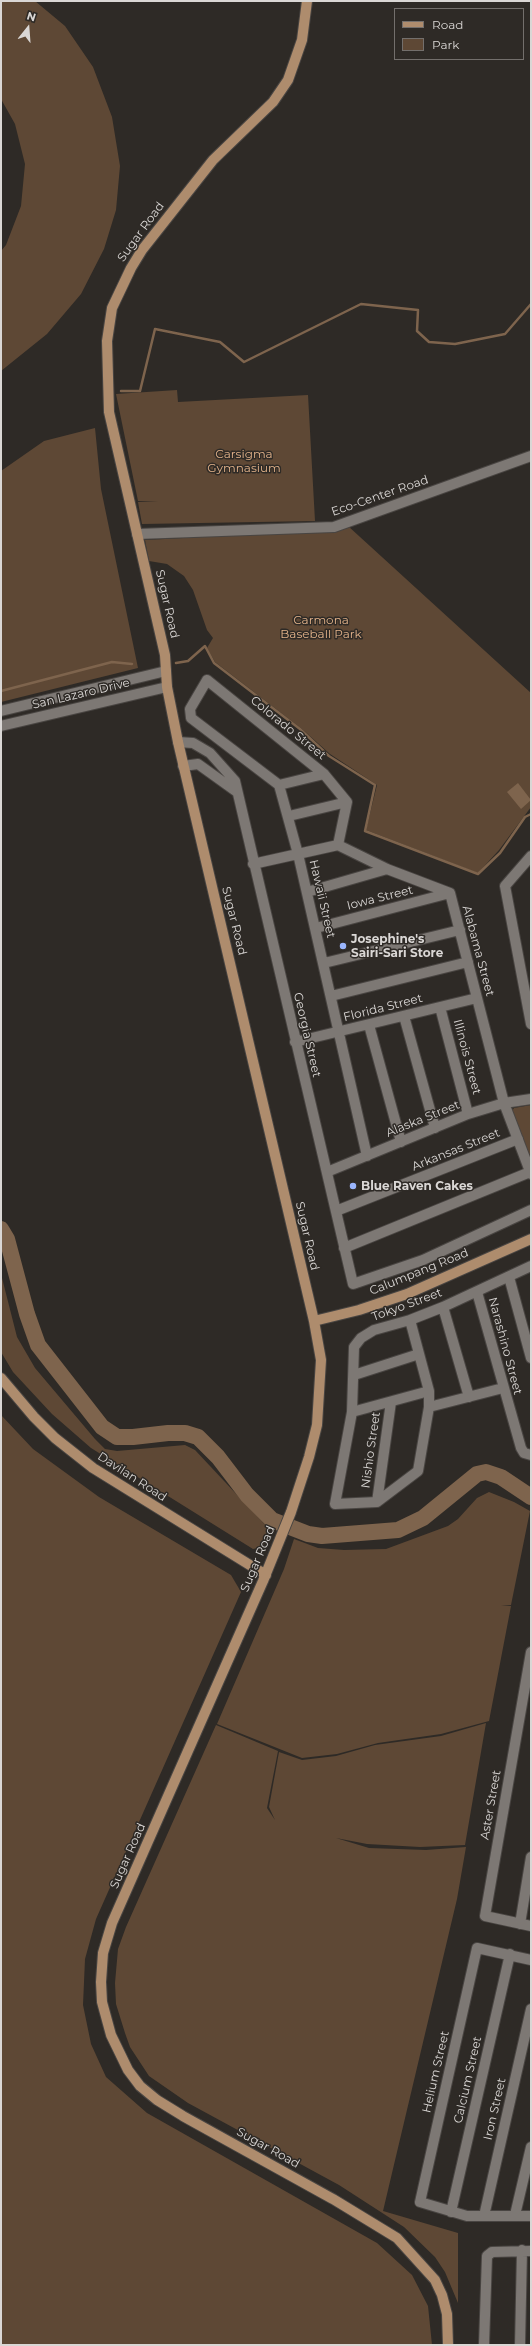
<!DOCTYPE html>
<style>
body{margin:0}
#map{position:relative;width:532px;height:2346px;overflow:hidden;background:#2e2a26;font-family:Montserrat,sans-serif}
canvas{display:block}
.frame{position:absolute;inset:0;border:2px solid #dad7d5;pointer-events:none}
.legend{position:absolute;left:394px;top:8px;width:130px;height:52px;box-sizing:border-box;background:#2e2a26;border:1px solid #736f6c;margin:0;padding:5px 7px;list-style:none;font-size:12px;color:#dad7d5}
.legend li{display:flex;align-items:center;gap:8px;height:20px}
.legend b{width:20px;border:1px solid #736f6c}
.north{position:absolute;left:8px;top:8px;width:40px;height:40px;-webkit-text-stroke:3px #2e2a26;paint-order:stroke;rotate:17deg;font-size:11px;font-weight:700;line-height:16px;text-align:center;color:#dad7d5}
.north::after{content:'';display:block;margin:auto;width:14px;height:18px;background:#dad7d5;clip-path:polygon(50% 0,100% 100%,50% 72%,0 100%)}
</style>
<div id="map">
<canvas width="532" height="2346"></canvas>
<div class="frame"></div>
<ul class="legend">
<li><b style="height:5px;background:#ae8c6d"></b>Road</li>
<li><b style="height:11px;background:#5e4835"></b>Park</li>
</ul>
<div class="north">N</div>
</div>
<script>
const c = document.querySelector('canvas').getContext('2d');
c.lineJoin = 'round';
function fill(path, color) { c.fillStyle = color; c.fill(path, 'evenodd'); }
const poly = rows => new Path2D(rows.map(r => 'M' + r).join(''));
function strokePath(path, color, width, dash) { c.strokeStyle = color; c.lineWidth = width; c.lineCap = dash ? 'butt' : 'round'; c.setLineDash(dash || []); c.stroke(path); }
function write(font, color, halo, rows, align = 'center') {
  c.font = font + ' Montserrat,sans-serif'; c.lineWidth = 3; c.setLineDash([]); c.textBaseline = 'middle'; c.strokeStyle = halo; c.fillStyle = color; for (const [text, x, y, turn = 0] of rows) {
    c.save(); c.translate(x, y); c.rotate((+turn || 0) * Math.PI / 180); c.textAlign = isNaN(turn) ? turn : align; if (halo) c.strokeText(text, 0, 0); c.fillText(text, 0, 0); c.restore();
  }
}
fill(poly([
 [1,1,35,1,65,26,93,67,112,117,120,166,116,210,104,249,81,294,47,334,1,371,1,251,6,245,21,206,25,164,15,124,1,99],
 [177,390,178,402,308,395,315,521,142,524,138,502,158,501,138,501,116,394],
 [95,428,101,489,138,668,1,702,1,471,44,441],
 [348,526,531,693,531,807,499,850,478,873,366,830,377,785,330,754,302,729,215,662,207,648,213,638,207,630,193,590,184,576,167,564,149,561,145,540,333,530],
 [531,1105,531,1162,512,1111,514,1108],
 [1,1274,17,1337,35,1368,95,1439,105,1449,117,1451,185,1445,195,1450,270,1530,263,1547,253,1549,91,1448,52,1414,13,1372,1,1352],
 [1,1415,33,1449,99,1497,231,1575,241,1592,96,1919,85,1959,83,2005,91,2044,106,2077,147,2113,377,2243,412,2275,428,2306,432,2345,1,2345],
 [489,1492,514,1502,530,1511,511,1605,501,1606,511,1606,489,1721,441,1734,378,1743,337,1754,302,1758,217,1724,284,1569,294,1539,318,1548,344,1550,386,1549,448,1526,458,1519,477,1498],
 [486,1723,465,1845,420,1847,367,1844,336,1838,369,1848,426,1850,466,1847,457,1899,383,2211,458,2233,458,2303,445,2272,435,2257,404,2227,339,2185,188,2103,149,2076,130,2047,125,2033,116,2004,115,1983,118,1949,126,1927,216,1725,278,1751,267,1808,275,1820,290,1825,275,1820,269,1807,279,1752,302,1760,336,1756,375,1745,441,1736]
]), '#5e4835');
fill(poly([
 [518,783,531,800,521,809,507,792]
]), '#7e644d');
strokePath(poly([
 [121,391,140,391,155,329,220,342,244,362,361,304,418,310,417,331,429,342,455,344,505,334,531,304],
 [176,663,188,661,205,646,214,663,300,729,329,756,375,785,365,831,478,874,500,853,525,817,531,814],
 [1,691,112,662,132,664]
]), '#7e644d', 2.5);
strokePath(poly([
 [1,1229,7,1239,27,1314,38,1345,102,1427,117,1437,133,1437,168,1433,185,1433,198,1437,218,1457,247,1495,272,1520,308,1534,322,1536,398,1530,423,1518,477,1474,486,1472,501,1477,531,1497]
]), '#7e644d', 16);
const minor = poly([
 [137,534,334,527,531,456],
 [1,711,166,671],
 [1,726,167,687],
 [178,742,193,743,210,753,235,781,353,1284,423,1260,531,1210],
 [183,766,198,764,237,792],
 [279,785,324,774],
 [347,802,324,774,207,680,190,709,191,718,279,785,298,854,367,1156],
 [347,802,338,845,387,869,450,893,504,1103,531,1174],
 [289,816,347,802],
 [531,856,505,886,531,1024],
 [253,864,338,845],
 [307,892,387,869],
 [316,928,450,893],
 [324,963,460,930],
 [331,996,468,962],
 [440,1007,468,1114],
 [404,1016,435,1128],
 [369,1025,401,1142],
 [295,1042,477,998],
 [327,1172,468,1114,504,1103,531,1099],
 [336,1211,518,1139],
 [344,1248,530,1172],
 [509,1277,531,1358],
 [477,1292,521,1448,524,1453,531,1455],
 [443,1307,469,1397],
 [410,1320,429,1391,429,1407,418,1471,377,1502,335,1504,352,1412,354,1347,361,1338,374,1330,410,1320,443,1307,531,1266],
 [354,1375,419,1354],
 [429,1407,503,1388],
 [352,1412,429,1391],
 [377,1502,391,1402],
 [531,1652,485,1916,531,1926],
 [520,1924,531,1857],
 [531,1960,477,1948,420,2202,467,2216,531,2216],
 [451,2212,510,1954],
 [515,2215,531,2147],
 [484,2216,531,2009],
 [484,2345,487,2256,492,2252,531,2251],
 [520,2345,522,2250]
]);
const major = poly([
 [307,1,302,40,288,80,273,102,213,160,142,250,131,268,112,308,107,341,109,412,165,655,167,687,178,742,314,1321,321,1360,317,1425,309,1457,291,1512,263,1581,112,1923,103,1953,101,1982,102,2002,111,2035,128,2070,140,2086,157,2100,183,2116,333,2199,397,2238,435,2280,442,2295,447,2314,448,2345],
 [314,1321,359,1310,407,1294,531,1239],
 [1,1378,34,1417,55,1438,93,1468,266,1575]
]);
strokePath(minor, '#494542', 12);
strokePath(major, '#494542', 12);
strokePath(minor, '#7d7874', 10);
strokePath(major, '#ae8c6d', 10);
for (const [x, y, r, color] of [
 [343,946,4,"#9ab5fd"],
 [353,1186,4,"#9ab5fd"]
]) { const dot = new Path2D(); dot.arc(x, y, r, 0, 2 * Math.PI); c.fillStyle = color; c.fill(dot); strokePath(dot, '#2e2a26', 1.5); }
write('12px', '#dad7d5', '#2e2a26', [
 ["Sugar Road",141,232,-54],
 ["Eco-Center Road",380,496,-19],
 ["Sugar Road",167,604,77],
 ["San Lazaro Drive",81,694,-13],
 ["Colorado Street",288,728,39],
 ["Iowa Street",380,898,-14],
 ["Hawaii Street",322,899,77],
 ["Sugar Road",234,921,76],
 ["Alabama Street",478,951,75],
 ["Florida Street",383,1008,-14],
 ["Georgia Street",307,1035,77],
 ["Illinois Street",467,1057,75],
 ["Alaska Street",423,1119,-22],
 ["Arkansas Street",456,1150,-22],
 ["Sugar Road",307,1236,77],
 ["Calumpang Road",419,1272,-22],
 ["Tokyo Street",407,1305,-20],
 ["Narashino Street",505,1346,75],
 ["Nishio Street",371,1450,-82],
 ["Davilan Road",132,1477,33],
 ["Sugar Road",258,1559,-67],
 ["Aster Street",491,1805,-80],
 ["Sugar Road",128,1856,-66],
 ["Helium Street",436,2072,-77],
 ["Calcium Street",468,2080,-77],
 ["Iron Street",495,2109,-77],
 ["Sugar Road",268,2148,29]
]);
write('12px', '#e3b38a', '#2e2a26', [
 ["Carsigma",244,454],
 ["Gymnasium",244,468],
 ["Carmona",321,620],
 ["Baseball Park",321,634]
]);
write('bold 12px', '#dad7d5', '#2e2a26', [
 ["Josephine's",351,939],
 ["Sairi-Sari Store",351,953],
 ["Blue Raven Cakes",361,1186]
], 'left');
</script>
